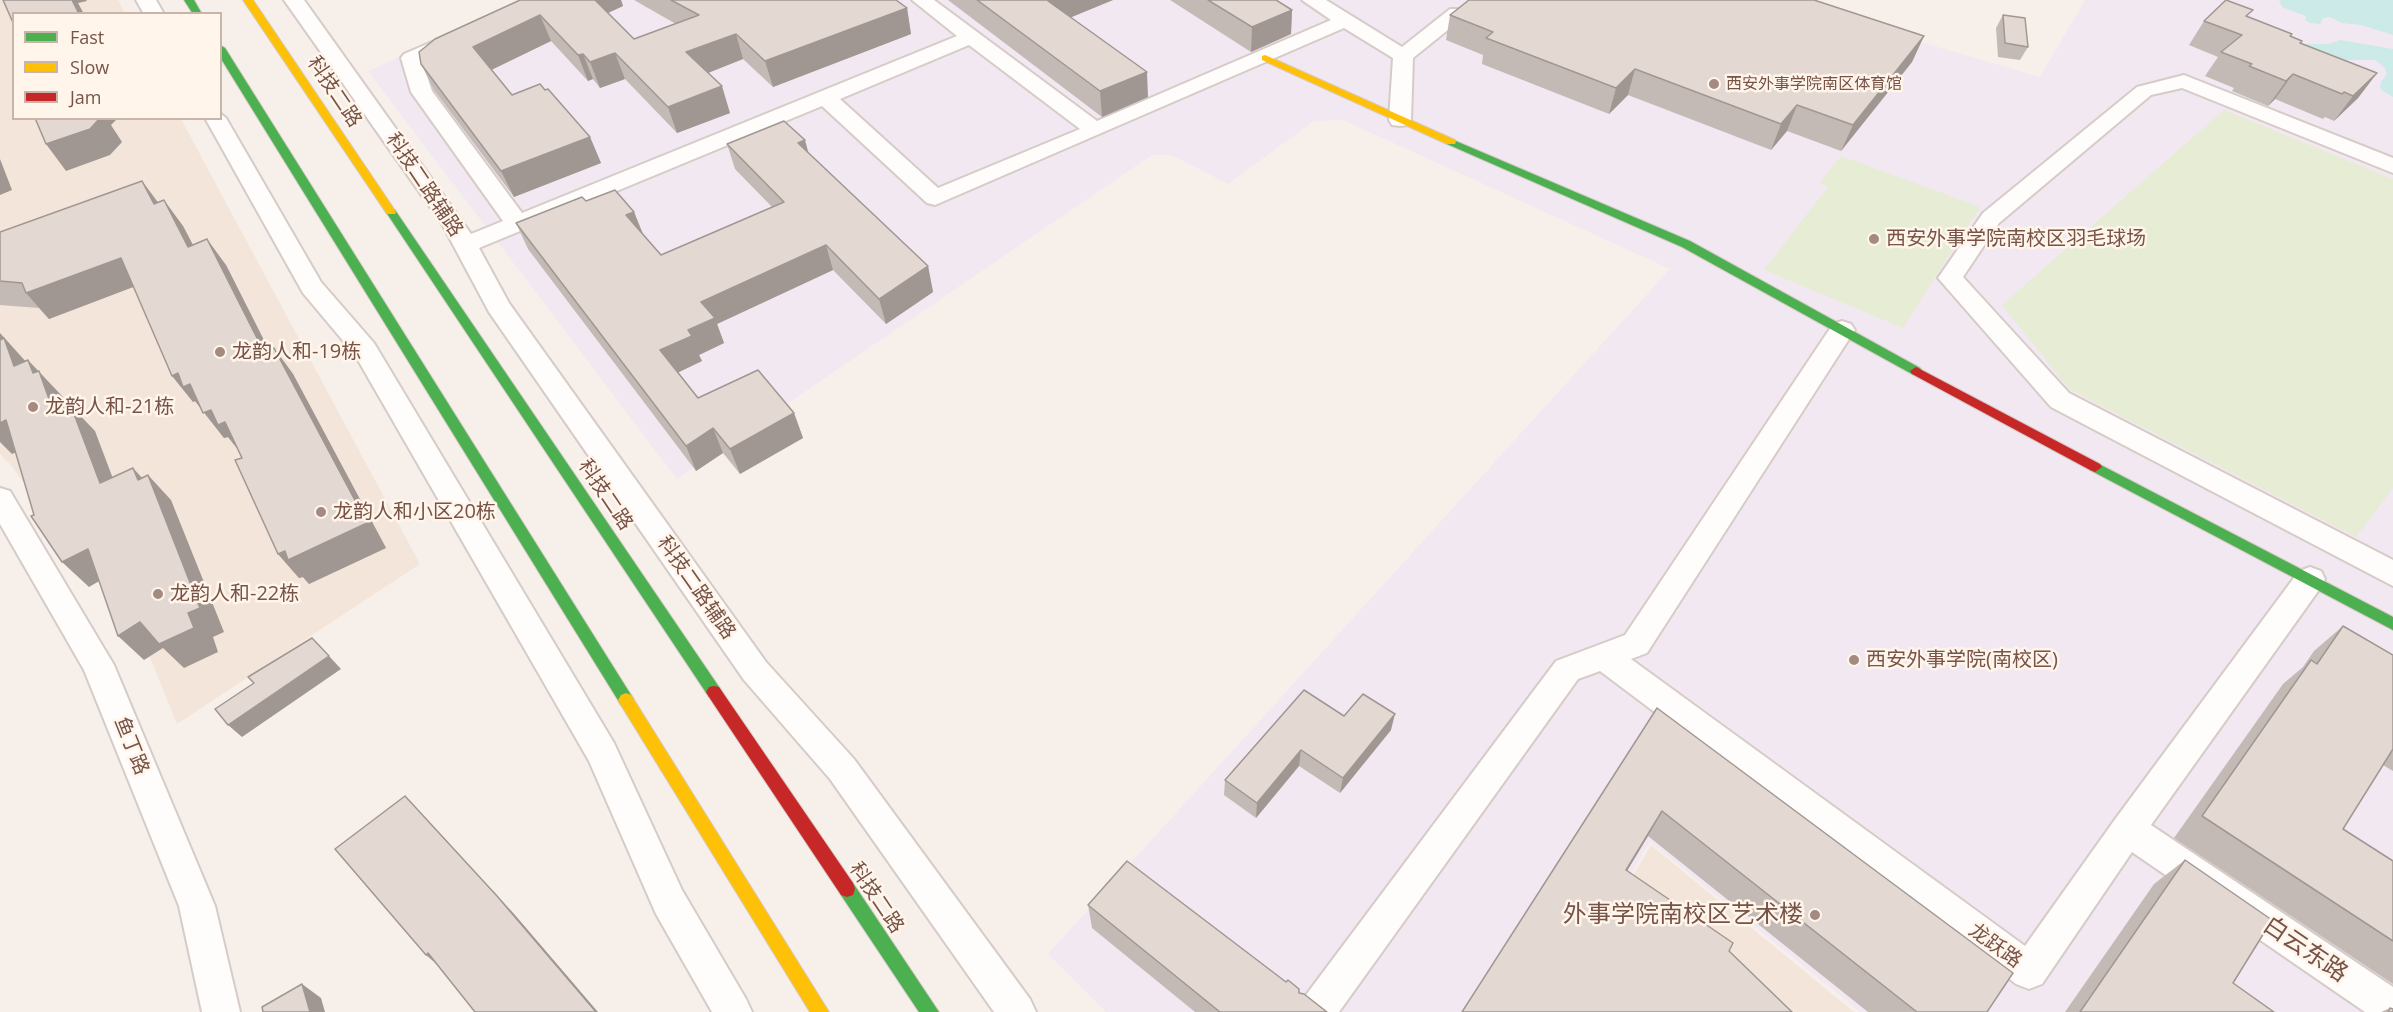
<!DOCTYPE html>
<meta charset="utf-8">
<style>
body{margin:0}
#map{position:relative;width:2393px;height:1012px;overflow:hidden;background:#f7f0ea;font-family:"Open Sans",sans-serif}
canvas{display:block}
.legend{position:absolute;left:12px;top:12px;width:210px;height:108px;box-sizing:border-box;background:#fff5eb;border:2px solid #c9b4aa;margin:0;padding:8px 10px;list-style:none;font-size:18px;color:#775348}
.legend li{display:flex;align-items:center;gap:12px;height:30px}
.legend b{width:30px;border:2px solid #c9b4aa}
</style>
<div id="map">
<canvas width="2393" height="1012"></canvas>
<ul class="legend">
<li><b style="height:8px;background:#4caf50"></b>Fast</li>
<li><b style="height:8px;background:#ffc107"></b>Slow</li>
<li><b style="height:8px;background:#c62828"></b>Jam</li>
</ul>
</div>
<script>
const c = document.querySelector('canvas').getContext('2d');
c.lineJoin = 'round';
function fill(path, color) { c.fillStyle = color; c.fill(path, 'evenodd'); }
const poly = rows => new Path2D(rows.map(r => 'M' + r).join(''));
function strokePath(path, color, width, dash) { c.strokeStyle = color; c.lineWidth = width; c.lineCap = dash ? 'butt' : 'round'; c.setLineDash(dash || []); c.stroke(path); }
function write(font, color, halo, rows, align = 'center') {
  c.font = font + ' "Open Sans","Noto Sans SC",sans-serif'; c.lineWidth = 5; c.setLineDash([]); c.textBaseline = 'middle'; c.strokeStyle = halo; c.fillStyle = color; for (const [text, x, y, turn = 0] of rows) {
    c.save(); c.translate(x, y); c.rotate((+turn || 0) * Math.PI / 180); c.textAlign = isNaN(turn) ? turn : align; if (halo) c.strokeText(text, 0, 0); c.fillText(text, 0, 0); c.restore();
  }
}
fill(poly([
 [0,0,118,0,125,13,14,14,14,118,181,119,420,564,177,724,145,645,9,463,0,454],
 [1651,845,1854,1012,1553,1012]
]), '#f3e5da');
fill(poly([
 [523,0,1777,0,2040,77,2085,0,2393,0,2393,1012,1860,1012,1650,842,1549,1012,1106,1012,1048,954,1670,269,1343,120,1314,121,1228,184,1171,155,1152,155,677,479,368,71]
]), '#f2e8f2');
fill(poly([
 [2224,110,2393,179,2393,488,2356,537,2069,389,2002,305],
 [1841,156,1980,207,1903,328,1764,270,1828,187,1820,183]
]), '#e6edd4');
fill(poly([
 [2279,0,2393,0,2393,35,2361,25,2342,23,2330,17,2323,18,2320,24,2310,23,2305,20,2306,16,2282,7],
 [2340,40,2393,49,2393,97,2380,89,2381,82,2387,74,2384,67,2375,60,2344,60,2299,44,2329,44]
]), '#cbeae8');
const street = poly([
 [136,0,156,0,164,14,144,14,136,0],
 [284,0,304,0,471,234,503,221,411,92,401,58,404,54,455,32,462,34,465,38,462,42,422,61,432,91,522,213,957,36,912,0,934,0,1097,121,1331,20,1302,0,1326,0,1402,47,1450,9,1464,9,1467,13,1464,17,1413,58,1411,120,1408,125,1400,126,1392,125,1389,120,1393,58,1344,28,935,205,927,203,822,106,479,248,509,303,766,662,854,759,1030,999,1036,1012,994,1012,830,779,744,680,489,312,442,224,284,0],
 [969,45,1080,129,938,188,840,99,969,45],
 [2184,75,2393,158,2393,173,2182,88,2151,95,1999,223,1963,277,2069,393,2393,560,2393,586,2051,407,1938,278,1983,213,2137,87,2184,75],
 [220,113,226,118,321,282,374,343,614,743,682,890,746,999,752,1012,712,1012,656,914,589,761,355,355,303,293,205,118,220,118,220,113],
 [1842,321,1851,324,1855,330,1851,336,1647,653,1631,659,2025,946,2116,818,2299,571,2310,567,2321,571,2325,579,2321,587,2151,825,2393,987,2393,1012,2365,1012,2132,852,2042,984,2029,989,2016,984,1600,671,1578,679,1339,1012,1297,1012,1303,999,1556,661,1625,635,1833,324,1842,321],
 [0,488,10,491,114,665,215,906,240,1012,202,1012,179,906,84,670,0,524,0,488]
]);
const fast = poly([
 [184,0,194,0,202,14,193,14,184,0],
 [220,45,225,48,631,695,634,700,631,705,626,707,621,705,220,57,220,45],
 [1451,139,1690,241,1920,368,1922,371,1916,375,1912,374,1682,247,1447,144,1446,142,1451,139],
 [391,209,395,210,719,687,722,692,719,697,714,698,709,697,386,212,391,209],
 [2095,462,2393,617,2393,630,2090,470,2088,467,2095,462],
 [847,881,853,883,939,1012,919,1012,841,895,839,889,841,883,847,881]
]);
const slow = poly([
 [243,0,253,0,396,212,395,214,387,214,243,0],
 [1265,55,1455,140,1456,142,1455,144,1447,144,1262,60,1262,56,1265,55],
 [626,693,631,695,829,1012,810,1012,621,705,618,700,621,695,626,693]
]);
const jam = poly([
 [1916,367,2100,464,2102,467,2095,472,2090,470,1912,374,1910,371,1916,367],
 [714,686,719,687,853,883,855,889,853,895,847,897,841,895,709,697,706,692,709,687,714,686]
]);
strokePath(street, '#d6cbc6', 4);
strokePath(fast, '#d6cbc6', 2);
strokePath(slow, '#d6cbc6', 2);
strokePath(jam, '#d6cbc6', 2);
fill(street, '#fefdfc');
fill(fast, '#4caf50');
fill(slow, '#ffc107');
fill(jam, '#c62828');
fill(poly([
 [520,0,621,0,623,6,608,13,634,39,676,24,634,0,896,0,907,8,911,34,773,87,743,59,708,73,730,113,677,133,625,79,600,88,593,79,588,81,551,41,491,70,512,95,590,137,601,163,514,197,434,90,421,64],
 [948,0,1113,0,1071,17,1148,97,1102,117],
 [1170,0,1276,0,1292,10,1291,34,1251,52],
 [1450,15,1924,36,1912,62,1841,151,1787,131,1771,150,1628,95,1609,114,1482,64,1483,55,1446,40],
 [2003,15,2028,47,2020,60,1998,57,1996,28],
 [2248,17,2292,34,2291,36,2300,44,2377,73,2358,98,2334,121,2325,117,2323,119,2275,99,2268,106,2232,91,2234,88,2205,76,2218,57,2189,45,2204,21],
 [727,144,808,152,928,266,933,292,886,324,833,270,717,324,724,343,699,355,702,361,678,372,698,398,794,413,803,438,740,474,723,453,696,471,528,249,516,223,586,201,634,212,643,234,661,255,772,207,735,169],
 [142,181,158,202,183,226,193,245,226,265,269,350,274,348,293,374,386,548,309,584,303,577,299,578,278,554,238,449,228,437,224,438,195,401,193,402,133,287,49,319,39,308,0,305,0,232],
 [2343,626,2393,655,2393,771,2383,765,2343,829,2393,861,2393,984,2174,838,2283,684,2303,667,2314,651],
 [1657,708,1987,1012,1868,1012,1648,836,1627,871,1729,951,1462,1012],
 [1344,716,1391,730,1340,793,1299,766,1256,818,1224,795,1225,780],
 [2185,860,2233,983,2274,1012,2065,1012,2154,884],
 [1088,905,1299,993,1327,1012,1195,1012,1092,928],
 [2390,1008,2393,1012,2381,1012]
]), '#c4bab5');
fill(poly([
 [72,0,86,0,87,1,78,3,84,14,79,14],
 [591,0,621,0,623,6,597,18],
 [1051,0,1113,0,1050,26,1048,1],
 [907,8,911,34,773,87,765,61],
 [1292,10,1291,34,1251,52,1252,27],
 [540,15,551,41,485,73,473,47],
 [736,34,743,59,695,78,686,52],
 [1924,36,1912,62,1841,151,1853,125],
 [615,53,625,79,600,88,590,62],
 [583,54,593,79,588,81,578,55],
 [1635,69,1628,95,1609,114,1616,88],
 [1147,72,1148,97,1102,117,1100,91],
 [2377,73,2358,98,2334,121,2353,96],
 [2293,74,2275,99,2268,106,2286,81],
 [722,86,730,113,677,133,668,107],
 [1797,105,1787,131,1771,150,1781,124],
 [100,118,118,118,111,125,122,142,110,155,66,171,46,144],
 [590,137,601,163,514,197,501,171],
 [805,140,812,166,798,143],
 [0,159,12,190,0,195],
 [142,181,161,207,154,204],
 [164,200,183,226,207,272,188,247],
 [634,212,644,237,626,215],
 [207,239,226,265,283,378,264,352],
 [826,245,833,270,717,324,724,343,699,355,702,361,671,376,660,350,688,330,701,302],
 [121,258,141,284,49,319,26,293],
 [928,266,933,292,886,324,879,299],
 [0,333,28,364,14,366,0,341],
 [274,348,293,374,386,548,309,584,303,577,299,578,278,554],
 [28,360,63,397,78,438,54,413,33,373],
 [178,373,190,384,225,422,239,451,228,437,224,438,195,401,193,402,172,376],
 [71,406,95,431,124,508,100,483],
 [794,413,803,438,740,474,730,449],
 [6,420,31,446,12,454,0,442,0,423],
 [713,428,723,453,696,471,686,446],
 [133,468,154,491,148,475,171,500,224,632,213,637,218,652,184,668,163,648,144,660,118,636,138,480],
 [88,549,113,573,89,587,62,562],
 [329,656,341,669,242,737,228,725],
 [1395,714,1391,730,1340,793,1343,778],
 [1301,750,1299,766,1256,818,1257,803],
 [405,796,515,915,598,1012,596,1012],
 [1662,811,1648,836,1613,894,1626,870],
 [428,953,446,972,426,955],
 [302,984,321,998,325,1012,310,1012]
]), '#a09793');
const building = poly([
 [3,0,72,0,79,14,14,14,14,25,3,0],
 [520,0,595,0,634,39,699,15,671,0,896,0,907,8,765,61,736,34,686,52,722,86,668,107,615,53,590,62,583,54,578,55,540,15,473,47,512,95,540,84,545,90,548,89,590,137,501,171,421,64,419,52,435,39,520,0],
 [977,0,1051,0,1048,1,1147,72,1100,91,977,0],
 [1208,0,1276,0,1292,10,1252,27,1208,0],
 [1469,0,1814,0,1924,36,1853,125,1797,105,1781,124,1635,69,1616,88,1486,38,1493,32,1450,15,1469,0],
 [2226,0,2253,10,2246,16,2292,34,2290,36,2302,41,2300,43,2377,73,2353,96,2344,92,2342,94,2293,74,2286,81,2249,66,2252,64,2221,52,2242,35,2204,21,2226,0],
 [2003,15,2025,18,2028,47,2005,43,2003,15],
 [35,118,100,118,90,129,46,144,35,118],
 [784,121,805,140,798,143,928,266,879,299,826,245,701,302,715,318,688,330,692,336,660,350,698,398,758,370,794,413,730,449,713,428,686,446,516,223,582,197,586,201,615,190,634,212,626,215,661,255,784,202,727,144,784,121],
 [142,181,154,204,164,200,188,247,207,239,264,352,274,348,367,523,288,560,285,551,278,554,235,460,242,458,225,422,218,425,211,410,203,413,190,384,183,387,178,373,172,376,121,258,26,293,22,283,0,281,0,232,142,181],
 [4,338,14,366,28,360,33,373,39,371,54,413,71,406,100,483,133,468,138,480,148,475,200,608,188,613,194,628,159,644,140,622,118,636,88,549,62,562,31,516,34,515,6,420,0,423,0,340,4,338],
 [2343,626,2393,655,2393,749,2343,829,2393,861,2393,941,2202,816,2311,660,2317,664,2343,626],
 [312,638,329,656,228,725,215,709,254,683,248,677,312,638],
 [1304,690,1344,716,1363,694,1395,714,1343,778,1301,750,1257,803,1225,780,1304,690],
 [1657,708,2013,973,1987,1012,1917,1012,1662,811,1626,870,1733,943,1729,951,1792,1012,1462,1012,1657,708],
 [405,796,497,896,596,1012,475,1012,428,953,426,955,335,849,405,796],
 [2185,860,2272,920,2233,983,2274,1012,2080,1012,2185,860],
 [1127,861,1286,982,1288,980,1299,989,1299,993,1304,994,1327,1012,1220,1012,1088,905,1127,861],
 [302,984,310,1012,263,1012,262,1007,302,984],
 [2390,1008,2393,1009,2393,1012,2388,1012,2390,1008]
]);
fill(building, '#e4d8d2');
strokePath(building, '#a09793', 1.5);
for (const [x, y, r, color] of [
 [1714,84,6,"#a48a81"],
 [1874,239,6,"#a48a81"],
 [220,352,6,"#a48a81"],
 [33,407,6,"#a48a81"],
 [321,512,6,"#a48a81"],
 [158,594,6,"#a48a81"],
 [1854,660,6,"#a48a81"],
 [1815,915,6,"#a48a81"]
]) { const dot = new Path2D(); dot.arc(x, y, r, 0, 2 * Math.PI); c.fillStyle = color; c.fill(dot); strokePath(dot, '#fff5eb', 2); }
write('16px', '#775348', '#fff5eb', [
 ["西安外事学院南区体育馆",1726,84]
], 'left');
write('20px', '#775348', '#fff5eb', [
 ["科技二路",334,92,56],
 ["科技二路辅路",424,185,56],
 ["科技二路",605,495,56],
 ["科技二路辅路",696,588,55],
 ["鱼丁路",131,746,68],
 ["科技二路",876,898,56],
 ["龙跃路",1995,946,36]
]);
write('20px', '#775348', '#fff5eb', [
 ["西安外事学院南校区羽毛球场",1886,239],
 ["龙韵人和-19栋",232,352],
 ["龙韵人和-21栋",45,407],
 ["龙韵人和小区20栋",333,512],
 ["龙韵人和-22栋",170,594],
 ["西安外事学院(南校区)",1866,660]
], 'left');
write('24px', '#775348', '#fff5eb', [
 ["外事学院南校区艺术楼",1803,915]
], 'right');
write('24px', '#775348', '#fff5eb', [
 ["白云东路",2305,950,34]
]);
</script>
